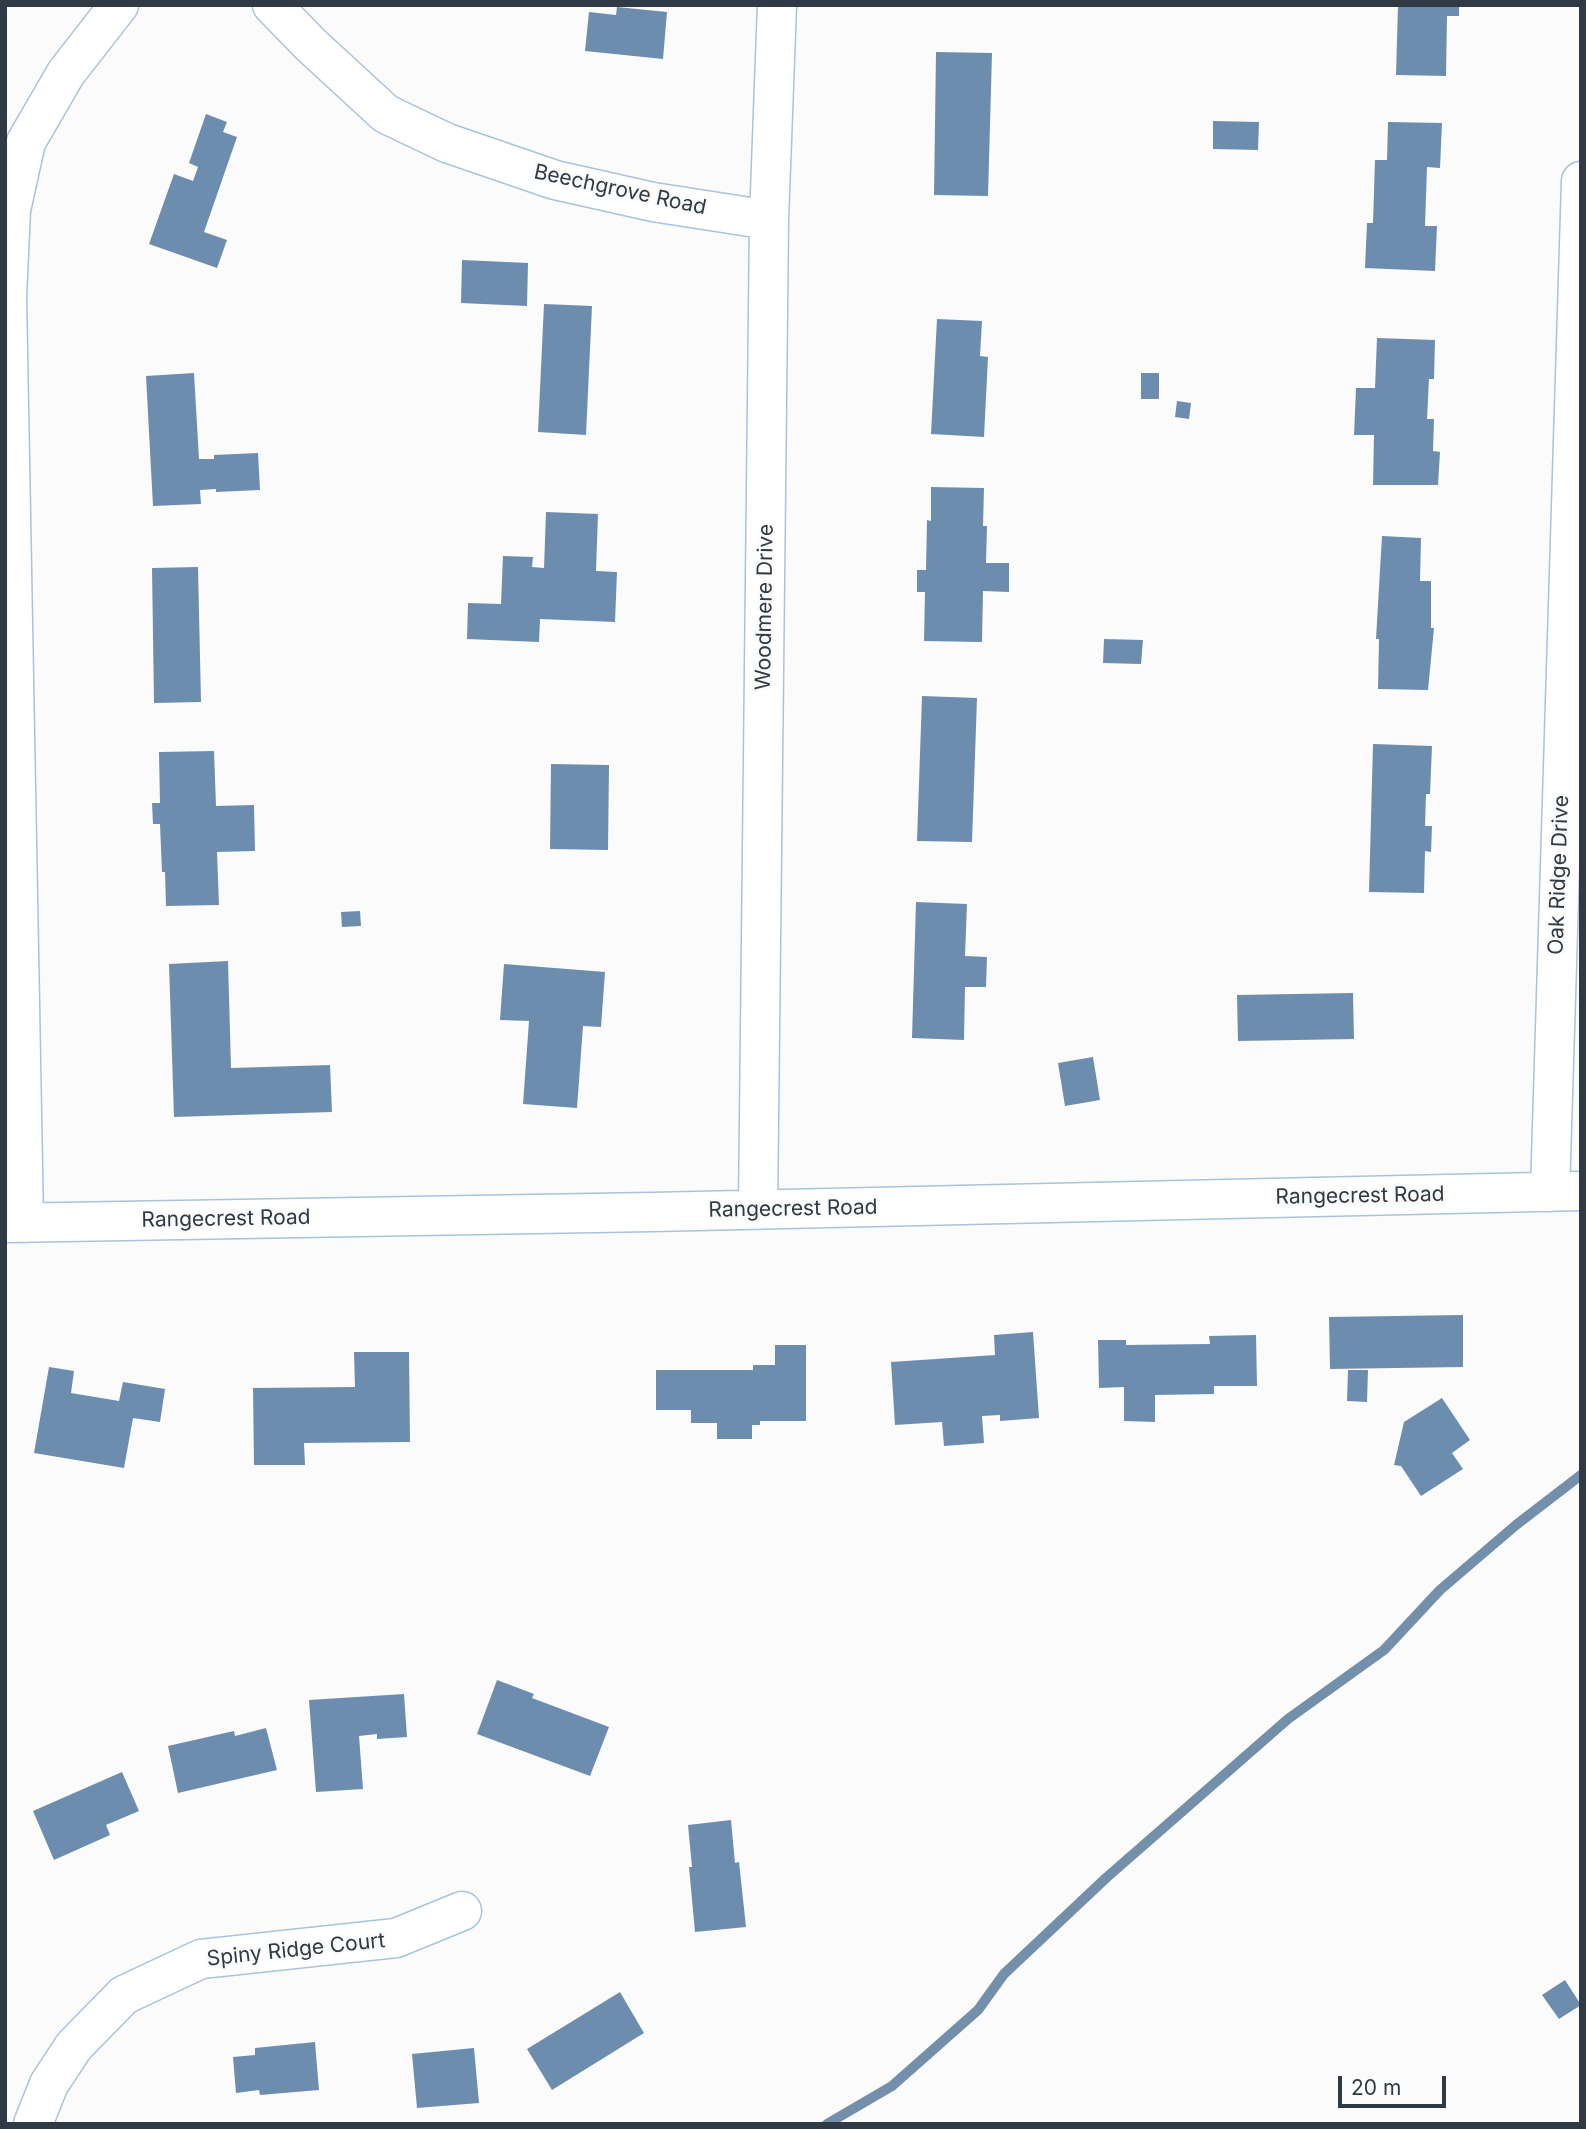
<!DOCTYPE html>
<style>
body{margin:0}
#map{position:relative;width:1586px;height:2129px;overflow:hidden;background:#fbfbfb;font-family:Inter,sans-serif}
canvas{display:block}
.frame{position:absolute;inset:0;border:7px solid #303a44;pointer-events:none}
.scale{position:absolute;left:1338px;top:2076px;width:108px;height:32px;box-sizing:border-box;border:4px solid #303a44;border-top:0;padding-left:9px;font-size:21px;line-height:24px;white-space:nowrap;color:#303a44;-webkit-text-stroke:5px #fbfbfb;paint-order:stroke}
</style>
<div id="map">
<canvas width="1586" height="2129"></canvas>
<div class="frame"></div>
<div class="scale">20 m</div>
</div>
<script>
const c = document.querySelector('canvas').getContext('2d');
c.lineJoin = 'round';
const poly = rows => new Path2D(rows.map(r => 'M' + r).join(''));
function strokePath(path, color, width, dash) { c.strokeStyle = color; c.lineWidth = width; c.lineCap = dash ? 'butt' : 'round'; c.setLineDash(dash || []); c.stroke(path); }
function fill(path, color) { c.fillStyle = color; c.fill(path, 'evenodd'); }
function write(font, color, halo, rows, align = 'center') {
  c.font = font + ' Inter,sans-serif'; c.lineWidth = 6; c.setLineDash([]); c.textBaseline = 'middle'; c.strokeStyle = halo; c.fillStyle = color; for (const [text, x, y, turn = 0] of rows) {
    c.save(); c.translate(x, y); c.rotate((+turn || 0) * Math.PI / 180); c.textAlign = isNaN(turn) ? turn : align; if (halo) c.strokeText(text, 0, 0); c.fillText(text, 0, 0); c.restore();
  }
}
strokePath(poly([
 [827,2124,892,2086,978,2010,1004,1974,1106,1878,1288,1719,1384,1650,1440,1590,1516,1525,1581,1475]
]), '#748faa', 10);
fill(poly([
 [1398,5,1459,5,1459,16,1447,16,1446,76,1396,75],
 [617,7,667,12,663,59,585,51,589,12,616,15],
 [936,52,992,53,988,196,934,195],
 [206,114,227,122,223,132,237,137,204,232,227,240,217,268,149,244,174,174,193,181,198,167,189,163],
 [1213,121,1259,122,1258,150,1213,149],
 [1388,122,1442,123,1440,168,1427,167,1425,226,1437,226,1435,271,1365,268,1367,223,1373,223,1375,160,1387,160],
 [462,260,528,263,527,306,461,303],
 [544,304,592,306,586,435,538,432],
 [937,319,982,321,980,356,988,357,984,437,931,434],
 [1377,338,1435,340,1434,379,1429,379,1427,419,1434,419,1433,451,1440,452,1438,485,1373,485,1374,435,1354,435,1356,388,1375,388],
 [194,373,199,459,214,459,214,455,258,453,260,490,216,492,216,489,200,490,201,504,153,506,146,376],
 [1141,373,1159,373,1159,399,1141,399],
 [1177,401,1191,403,1189,419,1175,417],
 [931,487,984,488,983,526,987,526,986,563,1009,563,1009,592,983,591,982,642,924,641,925,592,917,592,917,570,926,570,927,520,931,521],
 [546,512,598,514,596,571,617,572,615,622,540,619,539,642,467,639,468,603,501,604,503,556,533,557,532,567,544,568],
 [1382,536,1421,538,1420,581,1431,581,1431,628,1434,628,1428,690,1378,689,1379,639,1376,639],
 [198,567,201,702,154,703,152,568],
 [1104,639,1143,640,1141,664,1103,663],
 [922,696,977,698,972,842,917,841],
 [1373,744,1432,746,1430,794,1426,794,1425,826,1432,826,1431,852,1425,851,1424,893,1369,892],
 [214,751,216,806,254,805,255,851,217,852,219,905,166,906,165,872,162,872,160,824,153,824,152,803,160,803,159,752],
 [551,764,609,765,608,850,550,849],
 [916,902,967,904,965,956,987,957,986,987,965,987,964,1040,912,1038],
 [360,911,361,926,342,927,341,912],
 [228,961,231,1068,330,1065,332,1112,174,1117,169,964],
 [504,964,605,972,601,1027,583,1026,577,1108,523,1104,529,1021,500,1020],
 [1353,993,1354,1039,1238,1041,1237,995],
 [1093,1057,1100,1100,1065,1106,1058,1063],
 [1463,1315,1463,1367,1330,1369,1329,1317],
 [1033,1332,1039,1418,1000,1421,1000,1415,982,1416,984,1443,944,1446,942,1422,895,1425,891,1362,995,1355,994,1335],
 [1256,1335,1257,1386,1214,1386,1214,1394,1155,1395,1155,1422,1124,1421,1124,1387,1099,1388,1098,1340,1126,1340,1126,1345,1210,1344,1209,1336],
 [775,1345,806,1345,806,1421,760,1421,760,1425,752,1425,752,1439,717,1439,717,1423,691,1423,691,1410,656,1410,656,1370,753,1370,753,1365,775,1365],
 [354,1352,409,1352,410,1442,304,1443,305,1465,254,1465,253,1388,355,1387],
 [49,1367,74,1371,71,1393,119,1401,123,1382,165,1389,160,1422,133,1418,124,1468,34,1453],
 [1348,1370,1368,1370,1367,1402,1347,1401],
 [1442,1398,1470,1440,1452,1453,1463,1469,1421,1496,1401,1466,1394,1465,1404,1422],
 [497,1680,534,1694,532,1698,609,1727,590,1776,477,1734],
 [404,1694,407,1737,377,1739,377,1734,359,1736,363,1789,316,1792,309,1700],
 [266,1728,277,1770,178,1793,168,1746,234,1731,235,1736],
 [122,1772,139,1811,106,1825,110,1835,54,1860,33,1811],
 [731,1820,735,1863,739,1862,746,1927,695,1932,689,1867,692,1867,688,1825],
 [1565,1980,1581,2005,1559,2019,1542,1995],
 [620,1992,644,2033,552,2090,527,2049],
 [315,2042,319,2090,260,2095,259,2090,236,2093,233,2057,255,2055,255,2048],
 [474,2048,479,2103,417,2108,412,2054]
]), '#6d8daf');
const minor = poly([
 [272,5,311,45,386,114,447,143,555,180,653,202,769,220],
 [1550,1192,1581,181],
 [758,1210,769,220,777,5],
 [5,1223,652,1212,1581,1191],
 [24,1223,7,297,11,210,26,142,66,73,119,5],
 [33,2124,49,2084,74,2046,124,1995,201,1959,396,1938,462,1911]
]);
strokePath(minor, '#a9c2dd', 41);
strokePath(minor, '#fff', 38);
write('21px', '#303a44', '#fbfbfb', [
 ["Beechgrove Road",620,190,12],
 ["Woodmere Drive",765,607,-89],
 ["Oak Ridge Drive",1559,875,-88],
 ["Rangecrest Road",1360,1196,-1],
 ["Rangecrest Road",793,1209,-1],
 ["Rangecrest Road",226,1219,-1],
 ["Spiny Ridge Court",296,1950,-6]
]);
</script>
